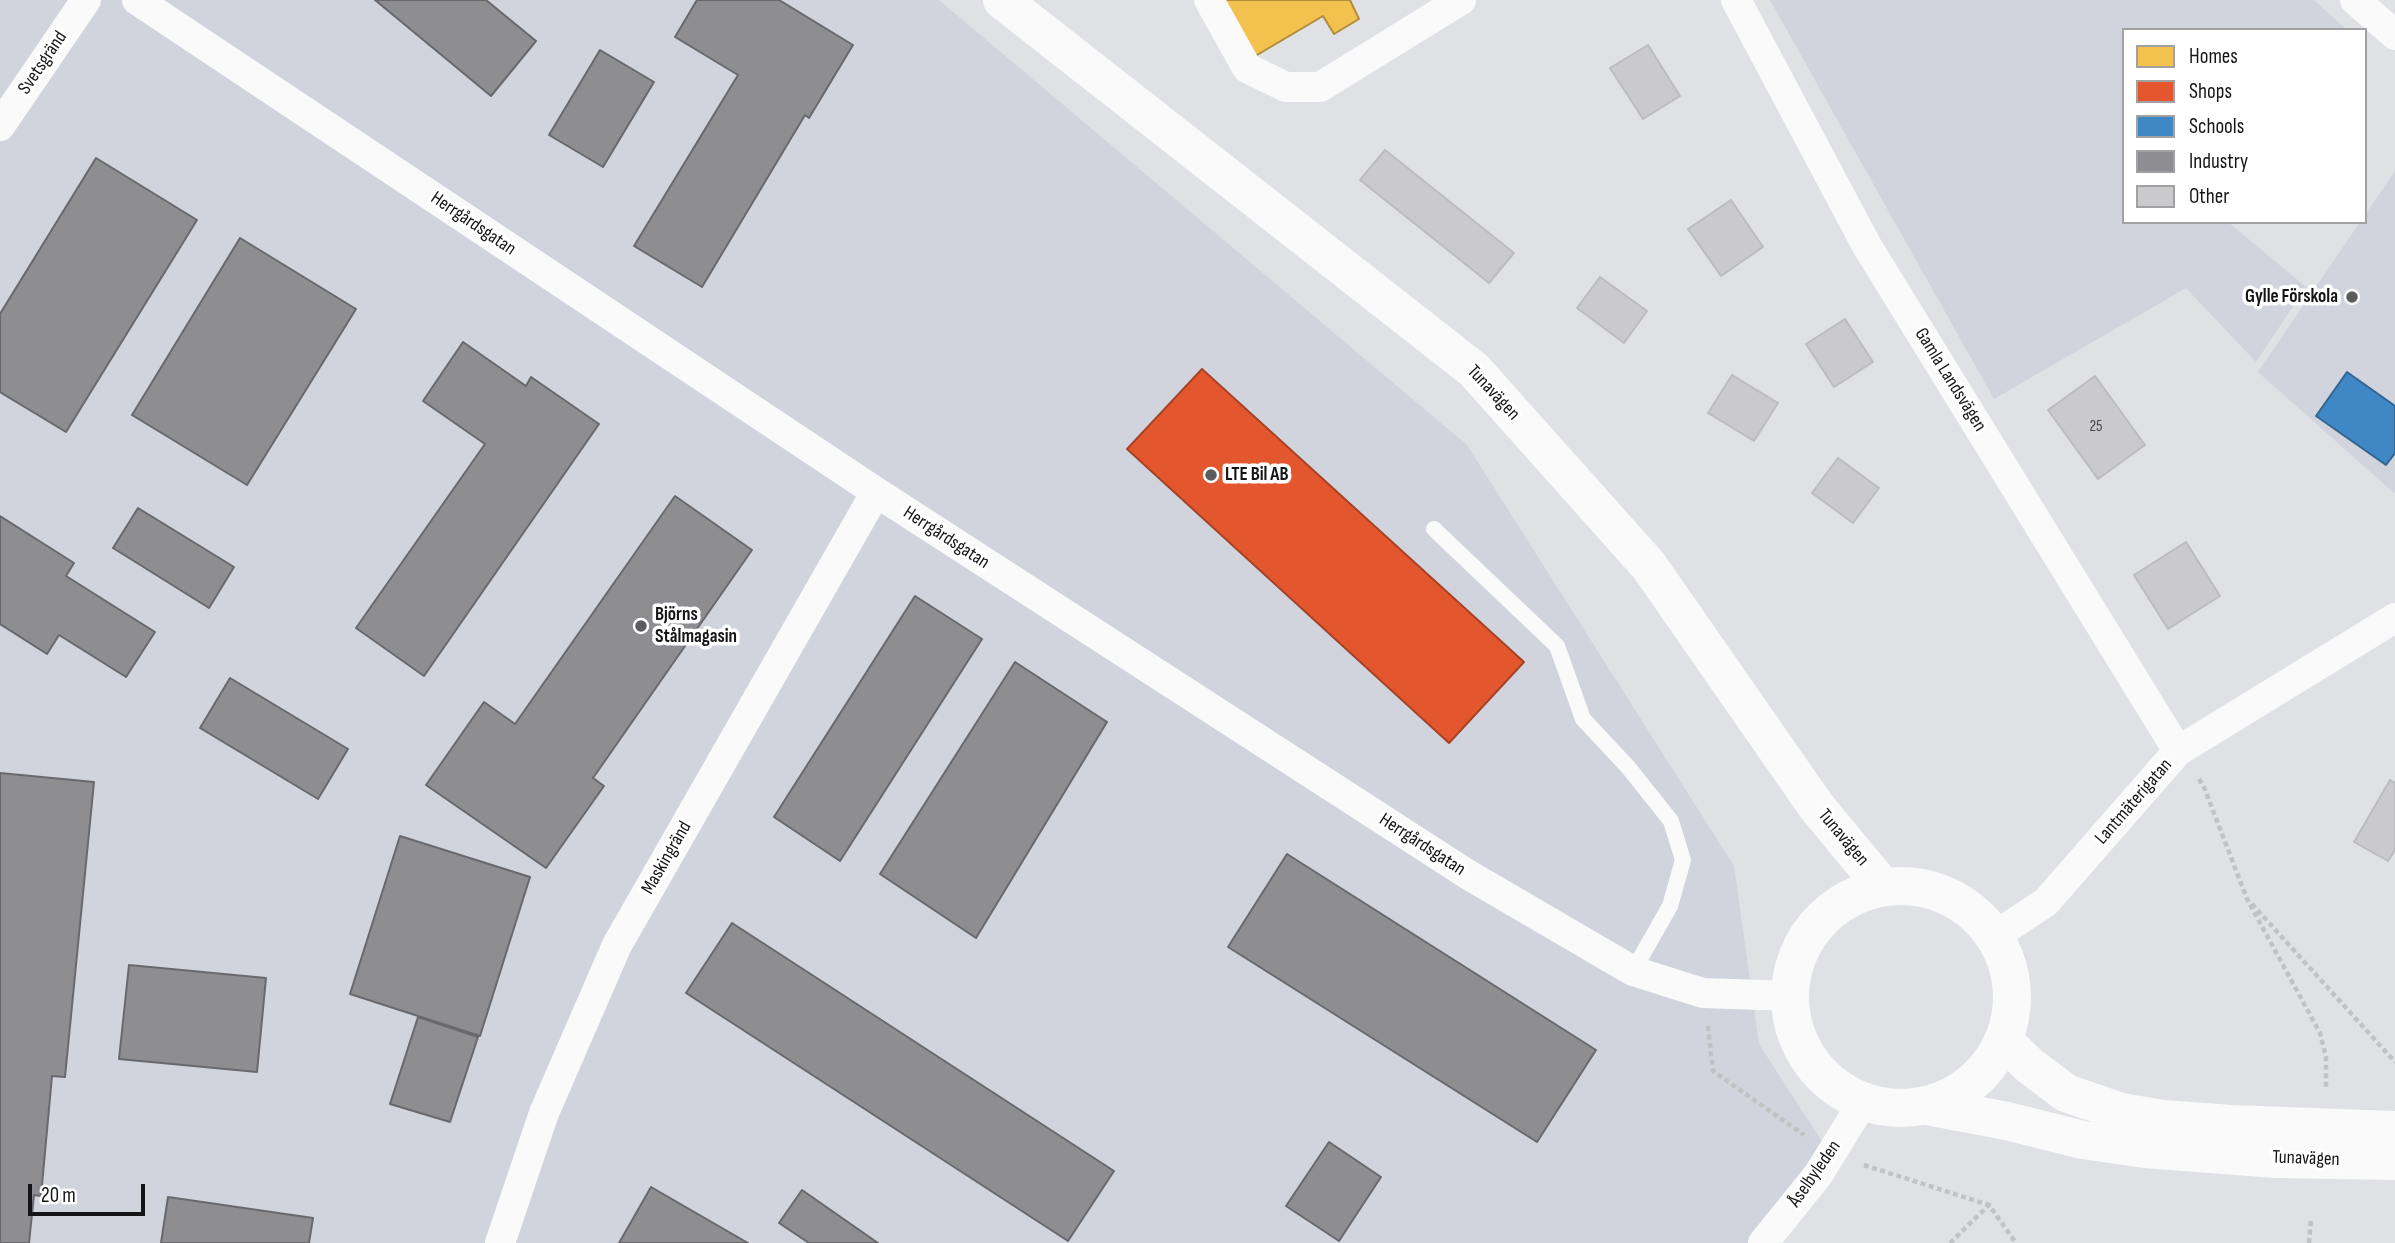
<!DOCTYPE html>
<meta charset="utf-8">
<style>
body{margin:0}
#map{position:relative;width:2395px;height:1243px;overflow:hidden;background:#e0e1e5;font-family:"Sofia Sans Condensed",sans-serif}
canvas{display:block}
.legend{position:absolute;left:2122px;top:28px;width:245px;height:196px;box-sizing:border-box;background:#fff;border:2px solid #a1a1a2;margin:0;padding:9px 12px;list-style:none;font-size:21px;color:#151517}
.legend li{display:flex;align-items:center;gap:14px;height:35px}
.legend b{width:35px;border:2px solid #a1a1a2}
.scale{position:absolute;left:28px;top:1184px;width:117px;height:32px;box-sizing:border-box;border:4px solid #151517;border-top:0;padding-left:9px;font-size:21px;line-height:24px;white-space:nowrap;color:#151517;-webkit-text-stroke:5px #fff;paint-order:stroke}
</style>
<div id="map">
<canvas width="2395" height="1243"></canvas>
<ul class="legend">
<li><b style="height:19px;background:#f2c14e"></b>Homes</li>
<li><b style="height:19px;background:#e4572e"></b>Shops</li>
<li><b style="height:19px;background:#3f88c5"></b>Schools</li>
<li><b style="height:19px;background:#8d8d92"></b>Industry</li>
<li><b style="height:19px;background:#cac9cb"></b>Other</li>
</ul>
<div class="scale">20 m</div>
</div>
<script>
const c = document.querySelector('canvas').getContext('2d');
c.lineJoin = 'round';
function fill(path, color) { c.fillStyle = color; c.fill(path, 'evenodd'); }
const poly = rows => new Path2D(rows.map(r => 'M' + r).join(''));
function strokePath(path, color, width, dash) { c.strokeStyle = color; c.lineWidth = width; c.lineCap = dash ? 'butt' : 'round'; c.setLineDash(dash || []); c.stroke(path); }
function write(font, color, halo, rows, align = 'center') {
  c.font = font + ' "Sofia Sans Condensed",sans-serif'; c.lineWidth = 7; c.setLineDash([]); c.textBaseline = 'middle'; c.strokeStyle = halo; c.fillStyle = color; for (const [text, x, y, turn = 0] of rows) {
    c.save(); c.translate(x, y); c.rotate((+turn || 0) * Math.PI / 180); c.textAlign = isNaN(turn) ? turn : align; if (halo) c.strokeText(text, 0, 0); c.fillText(text, 0, 0); c.restore();
  }
}
fill(poly([
 [0,0,939,0,1467,445,1734,866,1759,1044,1830,1154,1763,1243,0,1243],
 [1770,0,2314,0,2347,30,2124,30,2124,222,2228,222,2306,287,2256,362,2186,288,1994,399],
 [2395,171,2395,494,2258,372,2360,222,2365,222,2365,215]
]), '#d1d4dd');
const homes = poly([
 [1218,0,1350,0,1359,19,1334,34,1323,16,1252,58,1218,0]
]);
fill(homes, '#f2c14e');
strokePath(homes, '#b08d3e', 2);
const shops = poly([
 [1202,369,1524,662,1449,743,1127,449,1202,369]
]);
fill(shops, '#e4572e');
strokePath(shops, '#a64327', 2);
const schools = poly([
 [2347,372,2395,406,2395,453,2386,465,2316,416,2347,372]
]);
fill(schools, '#3f88c5');
strokePath(schools, '#326691', 2);
const industry = poly([
 [375,0,486,0,536,41,491,96,375,0],
 [697,0,779,0,853,45,809,118,805,115,702,287,634,246,738,75,675,37,697,0],
 [600,50,654,82,603,167,549,135,600,50],
 [96,158,197,220,66,432,0,392,0,314,96,158],
 [240,238,356,309,247,485,132,415,240,238],
 [463,342,526,386,531,377,599,424,424,676,356,628,485,444,423,401,463,342],
 [675,496,752,550,593,778,604,786,546,868,426,785,484,702,515,724,675,496],
 [138,508,234,567,209,608,113,548,138,508],
 [0,516,74,563,66,576,155,632,126,677,59,635,47,654,0,624,0,516],
 [915,596,982,639,840,861,774,817,915,596],
 [1015,662,1107,722,976,938,880,874,1015,662],
 [230,678,348,749,318,799,200,728,230,678],
 [0,773,94,782,65,1077,52,1076,41,1196,34,1195,29,1243,0,1243,0,773],
 [400,836,530,877,480,1036,350,994,400,836],
 [1287,854,1596,1050,1537,1142,1228,947,1287,854],
 [732,923,1114,1171,1068,1241,686,993,732,923],
 [129,965,266,978,257,1072,119,1059,129,965],
 [418,1017,478,1037,450,1122,390,1104,418,1017],
 [1329,1142,1381,1177,1339,1241,1286,1206,1329,1142],
 [651,1187,748,1243,619,1243,651,1187],
 [802,1190,878,1243,809,1243,779,1223,802,1190],
 [168,1197,313,1218,309,1243,161,1243,168,1197]
]);
fill(industry, '#8d8d92');
strokePath(industry, '#69696d', 2);
const building = poly([
 [1648,45,1680,96,1643,119,1610,68,1648,45],
 [1385,150,1514,253,1489,283,1360,180,1385,150],
 [1731,200,1763,247,1721,276,1688,229,1731,200],
 [1600,277,1647,311,1624,343,1577,308,1600,277],
 [1845,319,1873,362,1834,387,1806,344,1845,319],
 [1732,375,1778,403,1754,441,1708,413,1732,375],
 [2095,376,2145,445,2098,479,2048,410,2095,376],
 [1838,458,1879,488,1853,523,1812,493,1838,458],
 [2186,542,2220,596,2168,629,2134,575,2186,542],
 [2390,780,2395,783,2395,850,2388,861,2354,842,2390,780]
]);
fill(building, '#cac9cb');
strokePath(building, '#bdbcbd', 2);
strokePath(poly([
 [2199,779,2204,787,2247,899,2320,1033,2326,1057,2326,1088],
 [2252,904,2395,1062],
 [1708,1026,1713,1071,1804,1135],
 [1864,1165,1989,1205,2016,1243],
 [1950,1243,1989,1205],
 [2309,1243,2311,1218]
]), '#c2c2c3', 4.5, [5, 3.5]);
strokePath(poly([
 [1434,529,1557,646,1583,719,1628,767,1671,821,1683,860,1670,906,1633,971]
]), '#fafafb', 16);
strokePath(poly([
 [137,0,876,492,1467,874,1633,971,1703,993,1789,996],
 [1209,0,1247,68,1286,87,1320,87,1461,0],
 [1736,0,1867,246,2178,751],
 [2355,0,2395,35],
 [0,126,86,0],
 [1995,936,2046,902,2178,751,2395,618],
 [500,1243,544,1113,617,945,876,492],
 [1763,1243,1818,1175,1863,1102]
]), '#fafafb', 30);
strokePath(poly([
 [1002,0,1474,370,1649,566,1816,806,1883,887],
 '1790 997a111 111 0 1 1 222 0a111 111 0 1 1-222 0Z',
 [2004,1041,2029,1065,2066,1093,2121,1112,2163,1119,2231,1124,2395,1130],
 [1927,1106,2007,1121,2083,1140,2145,1149,2276,1159,2395,1161]
]), '#fafafb', 38);
for (const [x, y, r, color] of [
 [2352,297,7,"#5c5c5f"],
 [1211,475,7,"#5c5c5f"],
 [641,626,7,"#5c5c5f"]
]) { const dot = new Path2D(); dot.arc(x, y, r, 0, 2 * Math.PI); c.fillStyle = color; c.fill(dot); strokePath(dot, '#fff', 2.5); }
write('16px', '#454547', null, [
 ["25",2096,427]
]);
write('19px', '#151517', '#fff', [
 ["Svetsgränd",43,63,-56],
 ["Herrgårdsgatan",473,224,34],
 ["Gamla Landsvägen",1950,380,58],
 ["Tunavägen",1493,393,47],
 ["Herrgårdsgatan",946,538,33],
 ["Lantmäterigatan",2134,802,-49],
 ["Tunavägen",1843,838,50],
 ["Herrgårdsgatan",1422,845,33],
 ["Maskingränd",667,858,-60],
 ["Tunavägen",2306,1159,2],
 ["Åselbyleden",1815,1174,-55]
]);
write('bold 19px', '#151517', '#fff', [
 ["Gylle Förskola",2338,297,"right"],
 ["LTE Bil AB",1225,475],
 ["Björns",655,615],
 ["Stålmagasin",655,637]
], 'left');
</script>
